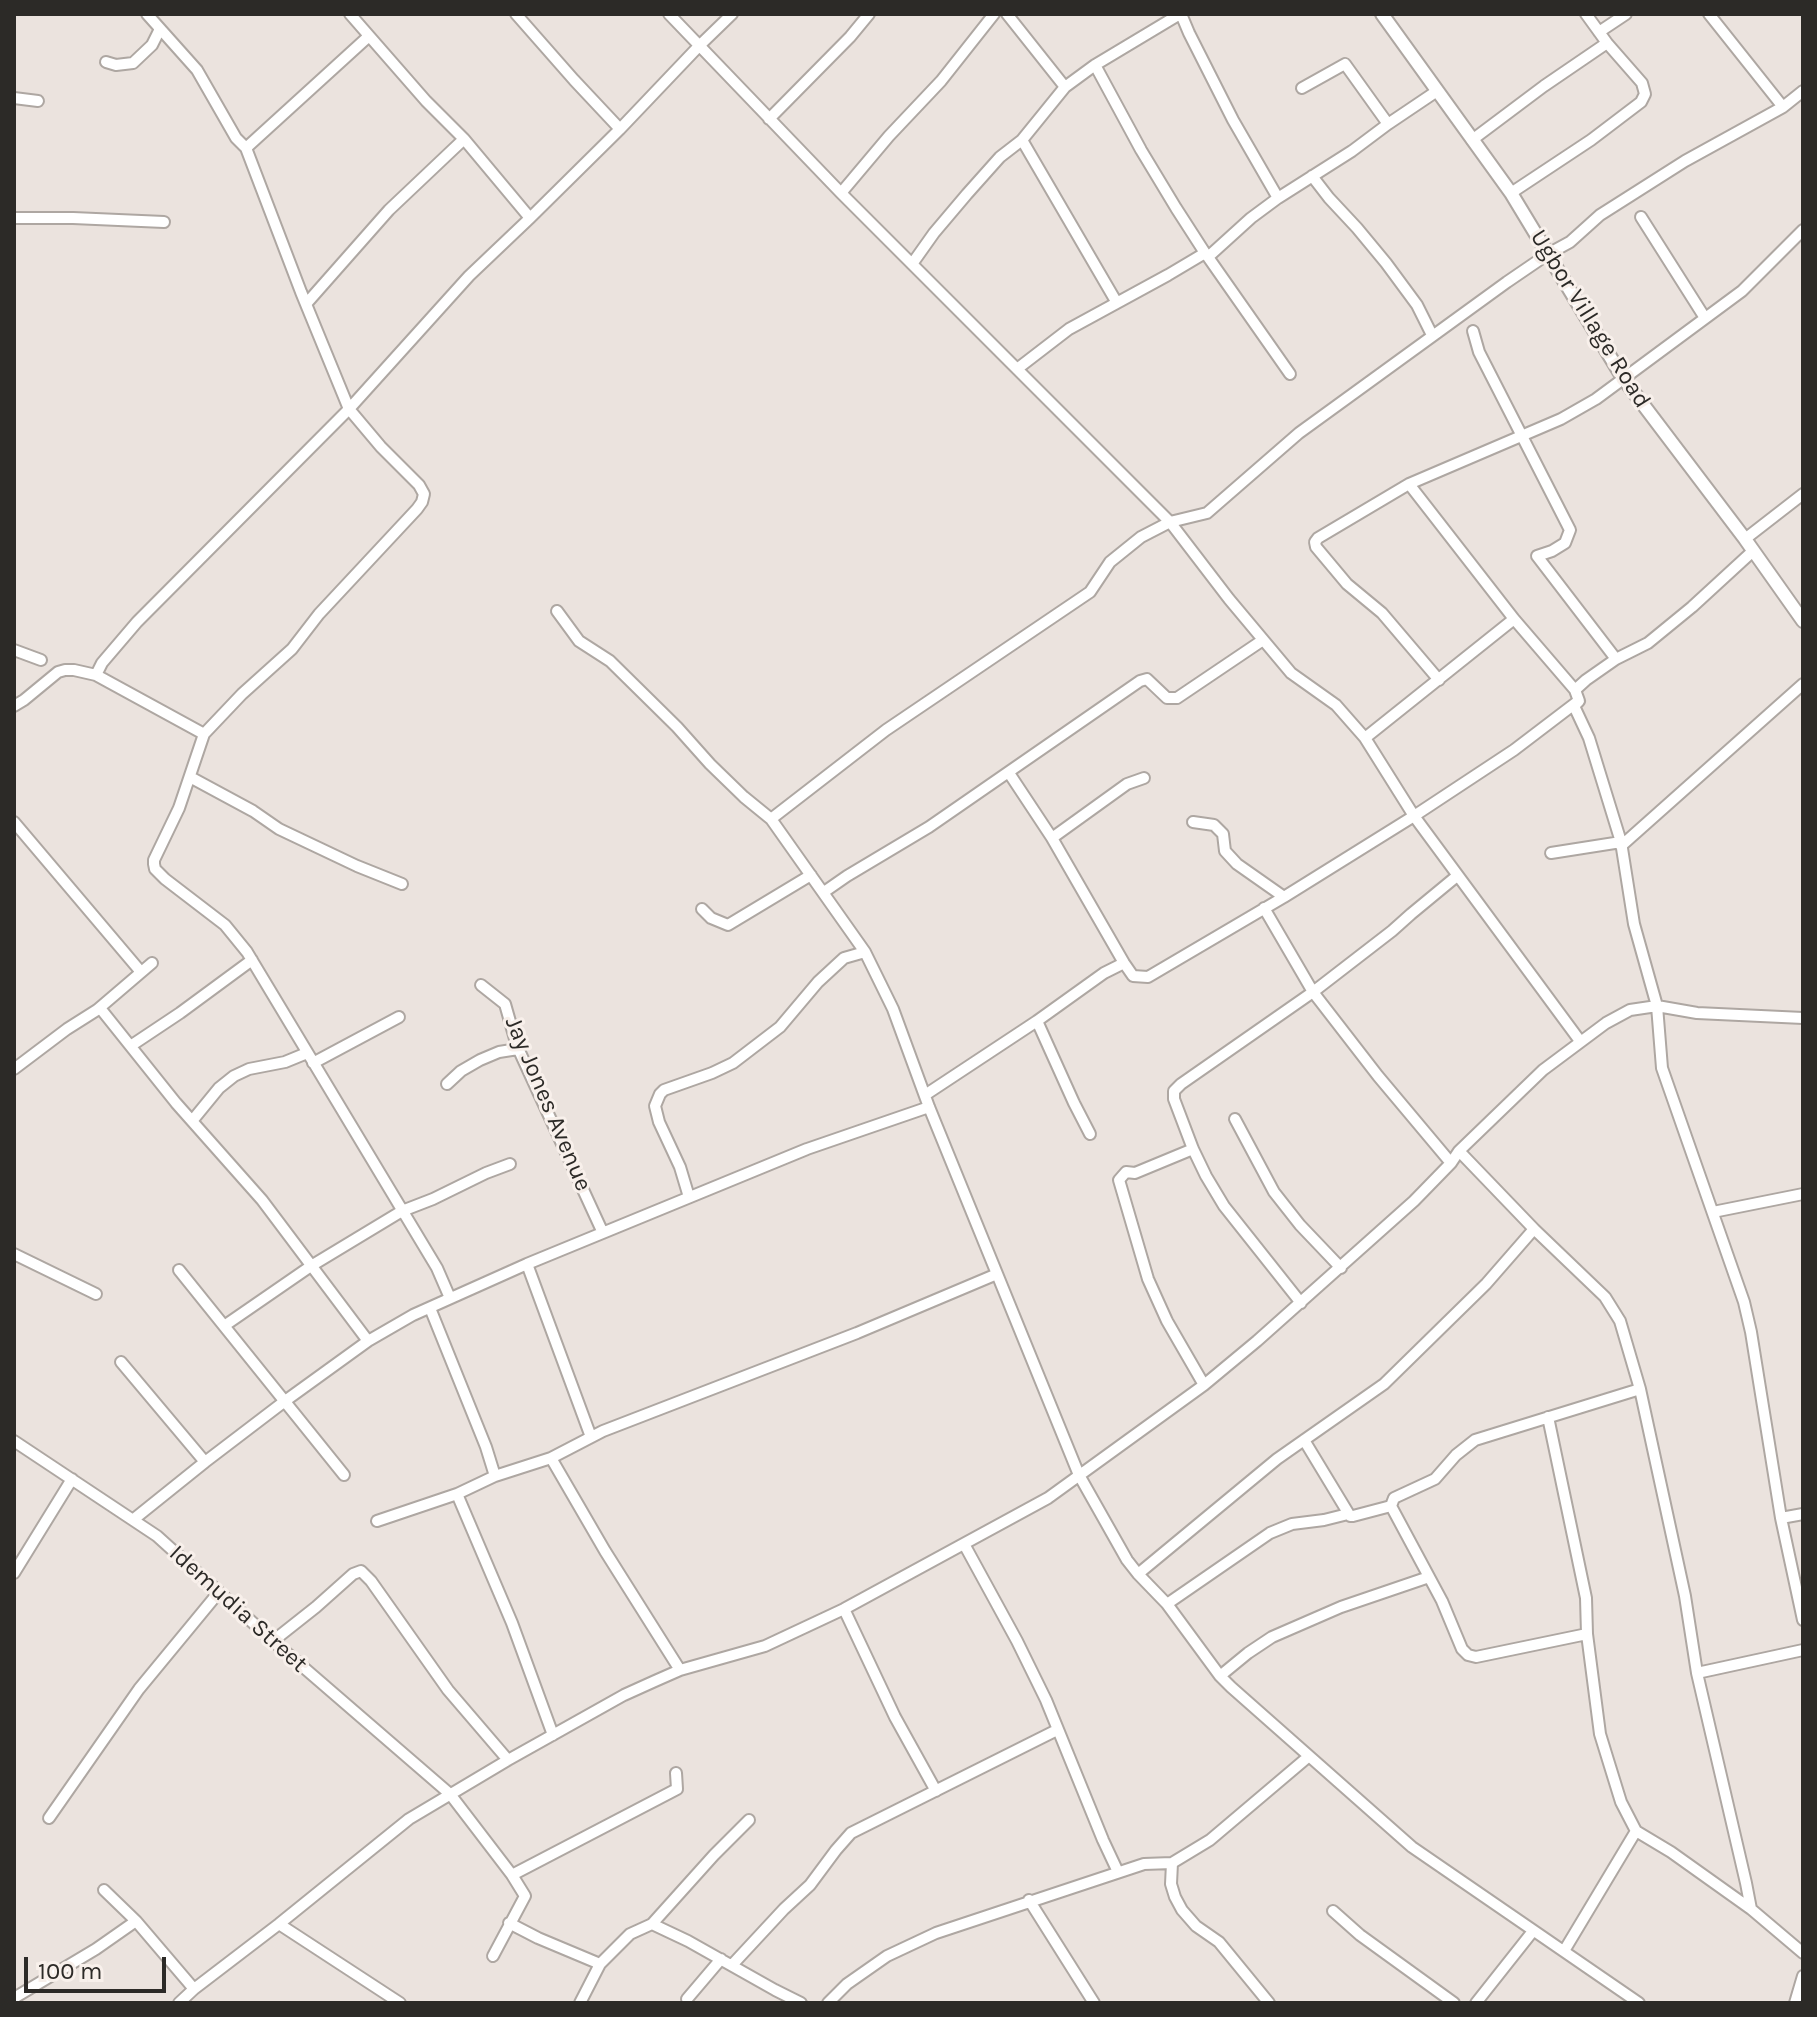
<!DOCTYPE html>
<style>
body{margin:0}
#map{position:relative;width:1817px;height:2017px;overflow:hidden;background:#ebe3de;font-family:Karla,sans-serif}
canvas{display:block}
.frame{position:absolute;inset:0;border:16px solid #2c2a27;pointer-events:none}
.scale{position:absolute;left:24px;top:1957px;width:142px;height:36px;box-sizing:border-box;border:4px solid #2c2a27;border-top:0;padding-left:10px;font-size:24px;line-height:28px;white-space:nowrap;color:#2c2a27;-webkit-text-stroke:6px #f8f0eb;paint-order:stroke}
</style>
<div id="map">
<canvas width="1817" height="2017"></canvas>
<div class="frame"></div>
<div class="scale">100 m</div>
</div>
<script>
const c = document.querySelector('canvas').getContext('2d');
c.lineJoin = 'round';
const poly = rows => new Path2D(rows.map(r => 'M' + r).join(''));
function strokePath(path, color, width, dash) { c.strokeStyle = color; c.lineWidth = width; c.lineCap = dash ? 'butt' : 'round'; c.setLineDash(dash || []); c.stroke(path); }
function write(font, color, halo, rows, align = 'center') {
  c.font = font + ' Karla,sans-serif'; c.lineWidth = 6; c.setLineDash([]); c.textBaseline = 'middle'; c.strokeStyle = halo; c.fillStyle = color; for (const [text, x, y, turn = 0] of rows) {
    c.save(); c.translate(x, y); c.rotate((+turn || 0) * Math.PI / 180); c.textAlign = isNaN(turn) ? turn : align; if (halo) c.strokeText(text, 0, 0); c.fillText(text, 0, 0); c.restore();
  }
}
const minor = poly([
 [147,14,197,70,236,138,246,148,301,292,349,409,381,447,419,485,424,494,422,502,417,509,319,614,292,649,242,694,204,734,179,808,154,860,154,864,155,869,165,879,225,925,247,952,437,1268,450,1298],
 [350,14,426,101,464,139,530,218],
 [516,14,574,80,620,129],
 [669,14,841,193,1170,522,1229,599,1291,673,1336,705,1365,738,1414,816,1580,1041],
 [1007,14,1065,87],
 [1181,14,1189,33,1233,120,1278,198],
 [1709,14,1783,107],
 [1599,32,1626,14],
 [106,62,116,65,133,63,152,45,160,29],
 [1095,65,1141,150,1176,208,1205,253],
 [1302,88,1345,64,1388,124],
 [14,98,38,101],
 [769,119,850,37,869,14],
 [1022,140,1117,303],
 [1472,140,1544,86,1607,43],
 [246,148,369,36],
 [1312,176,1329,198,1357,228,1386,263,1417,305,1432,335],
 [841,193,889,136,941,81,994,14],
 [1511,193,1591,140,1641,102,1645,94,1642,83,1607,43,1586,14],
 [1641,217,1705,318],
 [14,218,73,218,164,222],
 [1208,257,1290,374],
 [912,264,934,233,967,194,1000,157,1022,140,1065,87,1095,65,1180,14],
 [306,304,389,210,464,139],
 [1473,331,1479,352,1570,530,1565,543,1552,551,1537,556,1616,659],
 [1017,369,1069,329,1168,275,1205,253,1208,257,1251,218,1278,198,1352,151,1388,124,1437,91],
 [1409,484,1514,619,1575,690],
 [1745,539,1803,494],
 [1753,551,1692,607,1648,643,1616,659,1586,680,1575,690,1579,701,1574,706,1589,738,1621,842,1634,924,1657,1006,1662,1068,1744,1302,1751,1332,1781,1518,1803,1620],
 [557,611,579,641,610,661,677,727,710,764,744,797,771,819,865,952,893,1009,929,1107,1079,1475,1127,1560,1138,1574,1167,1604,1220,1676,1231,1687,1412,1847,1639,2003],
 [14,650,41,660],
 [1439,680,1382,613,1347,584,1316,547,1315,542,1318,538,1409,484,1561,419,1596,399,1742,291,1803,230],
 [14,706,24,700,58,672,65,670,74,670,96,675],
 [204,734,96,675,102,663,137,622,349,409,469,276,530,218,620,129,699,46,732,14],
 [1365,738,1514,619],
 [1009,773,1052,838,1124,963,1133,976,1148,977,1284,897,1414,816,1514,750,1577,702],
 [190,777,253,811,279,829,357,866,402,884],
 [771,819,886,730,1090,592,1110,562,1141,537,1170,522,1207,513,1299,433,1507,282,1548,254,1570,242,1600,215,1685,161,1783,107,1803,91],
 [14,822,141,972],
 [1193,822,1214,825,1223,834,1225,851,1237,864,1284,897],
 [1052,838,1127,784,1144,778],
 [1621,846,1803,684],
 [1551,853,1621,842],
 [824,892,847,876,929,827,1140,681,1147,679,1167,698,1177,698,1263,640],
 [1264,908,1313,992,1378,1076,1451,1163],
 [702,909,711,918,728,925,811,875],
 [481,985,505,1004,517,1046,603,1233],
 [100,1008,176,1103,262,1200,368,1341],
 [1037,1021,1074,1103,1090,1134],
 [132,1045,180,1013,252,960],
 [313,1063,399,1017],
 [14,1069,67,1029,97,1010,152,963],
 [447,1084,461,1071,480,1060,499,1052,518,1049],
 [925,1095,1037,1021,1104,973,1124,963],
 [1235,1119,1274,1192,1300,1225,1341,1268],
 [192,1121,219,1088,234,1076,249,1069,285,1062,307,1053],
 [1193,1149,1135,1173,1126,1172,1119,1180,1148,1279,1167,1321,1204,1385],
 [689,1197,680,1167,659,1122,655,1106,660,1094,664,1090,712,1073,733,1063,780,1027,818,982,844,958,865,952],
 [1713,1212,1803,1194],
 [1534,1229,1605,1297,1620,1321,1640,1389,1685,1596,1697,1673,1746,1883,1751,1909,1803,1953],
 [14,1254,96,1294],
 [527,1264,591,1437],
 [179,1270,344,1475],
 [1301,1303,1224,1206,1206,1176,1193,1149,1174,1099,1174,1091,1181,1084,1313,992,1392,931,1411,914,1457,876],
 [430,1308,486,1447,495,1476,551,1458,605,1551,680,1670],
 [224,1326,311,1266,402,1211,433,1199,486,1173,510,1164],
 [121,1362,205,1462],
 [1548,1417,1586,1598,1587,1634,1600,1734,1621,1802,1636,1831,1564,1951],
 [1304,1440,1350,1516,1353,1516,1391,1506],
 [14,1441,157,1536,273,1641,450,1794,512,1875,525,1896,493,1956],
 [551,1458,603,1431,857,1333,997,1274],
 [457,1494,512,1623,553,1735],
 [1781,1518,1803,1514],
 [134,1519,205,1462,285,1401,368,1341,413,1315,527,1264,807,1149,929,1107],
 [377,1521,457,1494,495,1476],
 [964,1544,1017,1641,1046,1700,1103,1840,1118,1872],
 [14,1573,72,1479],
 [1138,1574,1277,1459,1384,1384,1486,1284,1534,1229,1459,1151],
 [1167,1604,1270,1533,1292,1524,1324,1520,1348,1514],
 [844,1609,895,1717,936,1791],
 [1587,1634,1476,1657,1468,1655,1462,1649,1442,1601,1391,1506,1394,1498,1435,1479,1456,1455,1475,1440,1640,1389],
 [273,1641,316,1607,353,1574,361,1571,371,1581,448,1690,508,1760],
 [1697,1673,1803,1650],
 [1220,1676,1248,1653,1272,1637,1341,1607,1429,1577],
 [49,1818,139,1689,219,1592],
 [1636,1831,1671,1852,1751,1909],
 [1172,1863,1171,1884,1175,1897,1182,1910,1196,1926,1219,1942,1269,2003],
 [512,1875,677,1789,676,1773],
 [104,1890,136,1921,194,1989],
 [1029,1900,1094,2003],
 [1333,1911,1360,1935,1454,2003],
 [509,1923,538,1938,600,1964],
 [279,1924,400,2003],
 [652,1924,688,1941,775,1990,801,2003],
 [732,1965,784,1909,810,1885,836,1850,851,1833,1057,1730],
 [14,1998,96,1949,136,1921],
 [687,1999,721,1959],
 [179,2003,194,1989,279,1924,409,1819,508,1760,624,1695,655,1681,680,1670,765,1646,844,1609,1048,1498,1204,1385,1257,1341,1414,1201,1451,1163,1459,1151,1543,1070,1606,1023,1630,1010,1657,1006,1697,1013,1803,1018],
 [580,2003,600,1964,630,1934,652,1924,714,1855,749,1820],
 [828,2003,847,1984,887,1956,936,1933,1144,1864,1172,1863,1210,1840,1308,1757],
 [1476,2003,1533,1931],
 [1795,2003,1803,1976]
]);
const tertiary = poly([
 [1382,14,1511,193,1623,378,1745,539,1803,621]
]);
strokePath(minor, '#aea7a2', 14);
strokePath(tertiary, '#aea7a2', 16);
strokePath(minor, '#fff', 10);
strokePath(tertiary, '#fff', 12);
write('24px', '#2c2a27', '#f8f0eb', [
 ["Ugbor Village Road",1590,319,58],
 ["Jay Jones Avenue",548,1104,67],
 ["Idemudia Street",238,1609,42]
]);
</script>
